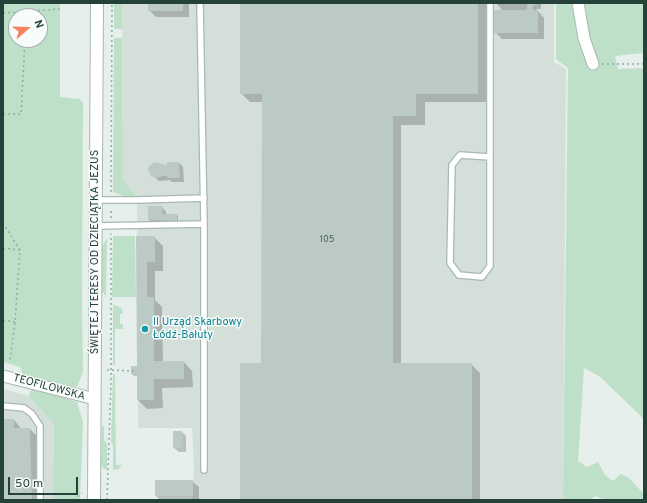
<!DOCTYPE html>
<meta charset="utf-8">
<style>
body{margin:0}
#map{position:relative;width:647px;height:503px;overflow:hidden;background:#e6efeb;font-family:Overpass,sans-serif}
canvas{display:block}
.frame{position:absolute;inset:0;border:4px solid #24423a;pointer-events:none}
.north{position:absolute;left:8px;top:8px;width:40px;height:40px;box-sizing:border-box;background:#f7fbf9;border:1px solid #a3b1ad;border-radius:50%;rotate:70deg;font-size:11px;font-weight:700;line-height:16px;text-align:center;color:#24423a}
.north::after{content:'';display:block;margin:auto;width:14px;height:18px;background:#f4845f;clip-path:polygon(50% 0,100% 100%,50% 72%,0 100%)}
.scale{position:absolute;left:8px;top:477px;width:70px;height:18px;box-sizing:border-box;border:2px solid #24423a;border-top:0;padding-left:5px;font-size:12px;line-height:14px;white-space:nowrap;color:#24423a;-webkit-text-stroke:3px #f7fbf9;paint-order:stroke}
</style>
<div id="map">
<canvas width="647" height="503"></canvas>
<div class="frame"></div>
<div class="north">N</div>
<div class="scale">50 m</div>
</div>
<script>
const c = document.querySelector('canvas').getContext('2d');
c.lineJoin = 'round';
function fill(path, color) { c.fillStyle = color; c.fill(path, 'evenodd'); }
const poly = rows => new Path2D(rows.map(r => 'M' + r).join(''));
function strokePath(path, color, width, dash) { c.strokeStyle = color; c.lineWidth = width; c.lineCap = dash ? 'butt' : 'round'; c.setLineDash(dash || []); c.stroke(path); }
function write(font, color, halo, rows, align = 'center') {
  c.font = font + ' Overpass,sans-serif'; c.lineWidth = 3; c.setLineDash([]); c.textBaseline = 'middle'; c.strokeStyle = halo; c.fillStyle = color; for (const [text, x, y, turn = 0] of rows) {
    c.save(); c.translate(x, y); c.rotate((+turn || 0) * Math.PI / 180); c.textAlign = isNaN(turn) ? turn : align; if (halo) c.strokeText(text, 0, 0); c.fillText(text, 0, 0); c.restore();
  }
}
fill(poly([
 [122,3,554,3,554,62,566,69,563,500,192,500,194,468,192,428,138,428,137,197,123,181],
 [3,389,29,396,54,424,53,500,3,500]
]), '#d4dfda');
fill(poly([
 [3,3,60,3,60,97,80,99,83,103,82,304,83,372,77,387,61,387,23,377,20,367,3,362],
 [16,16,40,16,40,40,16,40],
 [114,3,122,3,122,29,114,29],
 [556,3,644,3,644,53,615,56,618,69,644,68,644,419,599,376,584,368,578,461,587,467,598,462,605,475,613,481,621,474,629,478,644,494,644,500,606,500,595,496,591,500,563,500,568,68,556,59],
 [114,38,122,38,123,180,137,197,126,197,113,192],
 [113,236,135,236,136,297,112,297],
 [107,238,106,297,102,291,102,247],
 [113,305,118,306,122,309,123,314,120,314,120,324,123,324,123,329,115,329,115,365,113,365],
 [113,374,115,374,116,465,122,465,119,469,113,470,113,446,111,441],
 [32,387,77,402,83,422,80,500,53,500,54,424,29,396],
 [102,425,104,427,104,440,107,444,107,470,103,468,101,465]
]), '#bfe0c8');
fill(poly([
 [149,3,189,3,189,17,156,17,149,10],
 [241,3,486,3,486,102,425,102,425,125,401,125,401,364,471,364,480,373,480,500,241,499,262,364,263,102,250,102,241,93],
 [496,3,541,3,541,9,536,9,544,18,544,39,502,39,495,32,503,11],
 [179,163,183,167,184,182,172,182,170,180,159,181,152,175],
 [162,207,166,212,166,215,177,215,178,216,178,223,151,222,149,220],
 [137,237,154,237,163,246,163,271,155,271,155,300,162,307,163,362,184,362,192,371,193,387,162,388,163,408,147,409,138,400,138,376,134,376,132,374,132,367,138,367],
 [3,420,14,420,20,427,20,429,30,429,37,436,38,500,3,500],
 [182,432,186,436,186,452,179,452,174,448],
 [156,481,192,481,199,487,199,500,160,500,156,496]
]), '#0003');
fill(poly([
 [148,3,183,3,183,11,148,11],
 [240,3,478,3,478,94,416,94,416,116,393,116,393,363,472,363,472,500,240,499,240,363,261,363,262,94,240,94],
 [527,3,537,3,537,5,533,5,533,10,538,10,538,33,494,33,494,10,527,10],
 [154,162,167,165,167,162,179,162,180,178,167,178,167,176,162,176,157,178,151,176,148,169,149,166],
 [148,206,163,206,162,214,177,214,177,221,148,220],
 [136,236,155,236,155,262,147,262,147,297,154,297,154,361,184,361,184,379,154,379,154,400,137,400,137,374,131,374,131,366,137,366],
 [3,419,14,419,14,428,30,428,32,500,3,500],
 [173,431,182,431,182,448,173,448],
 [155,480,193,480,193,496,155,496]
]), '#bbcac4');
const service = poly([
 [200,3,204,224,204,470],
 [490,3,490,266,482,277,459,275,450,263,452,165,460,155,490,157],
 [96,200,137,200,204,198],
 [96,226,204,224],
 [3,406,24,408,32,414,40,426,40,500]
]);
const minor = poly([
 [578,3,584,38,593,64],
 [3,376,95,399]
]);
const tertiary = poly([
 [94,500,97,3]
]);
strokePath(service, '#a8b8b2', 8);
strokePath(minor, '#a8b8b2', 13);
strokePath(tertiary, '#a8b8b2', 14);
strokePath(poly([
 [3,13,60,9],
 [602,64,644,64],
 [3,114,21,114,25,40],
 [111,192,112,3],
 [111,218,111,208],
 [3,223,20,250,15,322,10,360],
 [3,248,19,250],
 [3,320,15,322],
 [107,370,137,371],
 [74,500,82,493],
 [107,500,111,382,111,234]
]), '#86b3a5', 1.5, [2, 3]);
strokePath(service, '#fff', 5.5);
strokePath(minor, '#fff', 11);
strokePath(tertiary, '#fff', 12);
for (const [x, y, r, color] of [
 [145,329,4,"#0f9aa8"]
]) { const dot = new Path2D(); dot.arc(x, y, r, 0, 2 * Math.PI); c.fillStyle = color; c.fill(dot); strokePath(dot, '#f7fbf9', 1.5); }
write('9px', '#4a645c', null, [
 ["105",327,240]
]);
write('11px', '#24423a', '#f7fbf9', [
 ["ŚWIĘTEJ TERESY OD DZIECIĄTKA JEZUS",96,252,-90],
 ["TEOFILOWSKA",49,388,15]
]);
write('11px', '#0d838f', '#f7fbf9', [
 ["II Urząd Skarbowy",153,323],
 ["Łódź-Bałuty",153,336]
], 'left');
</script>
